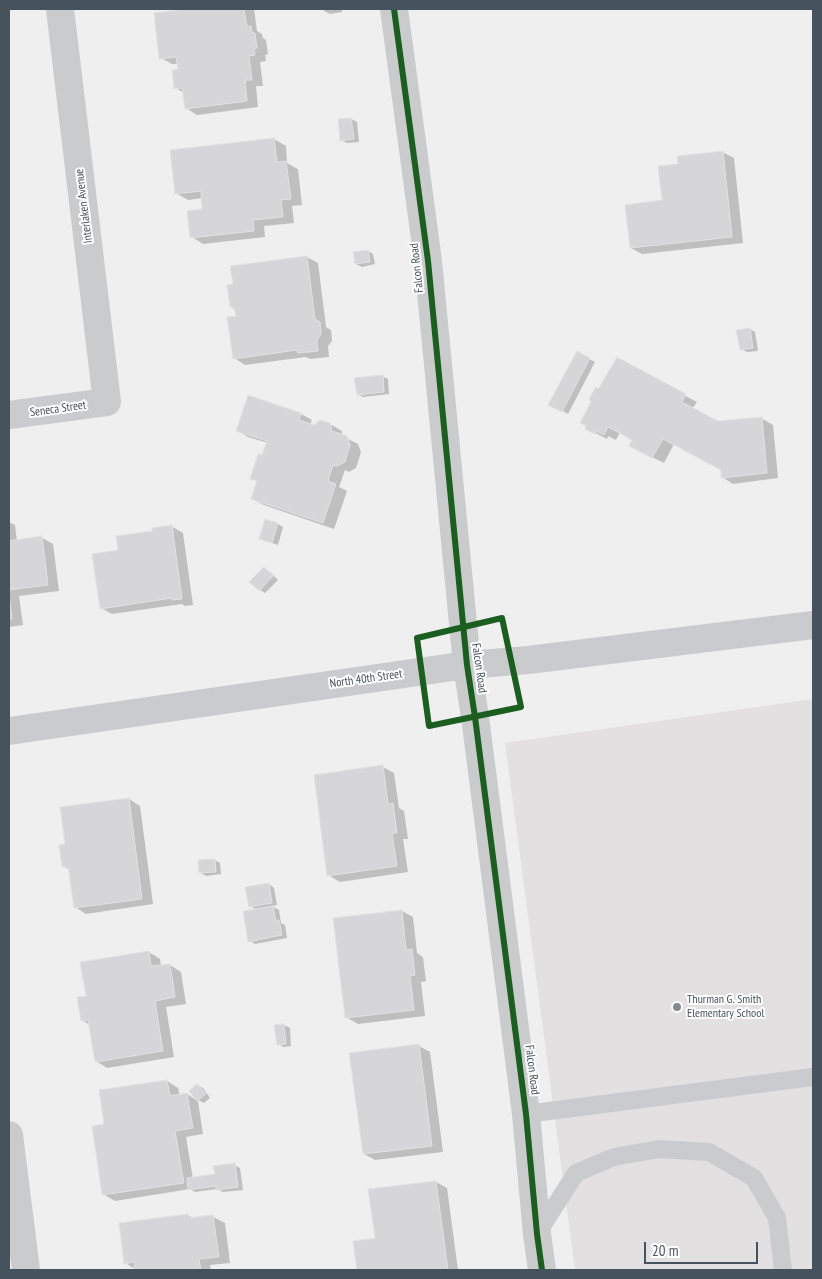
<!DOCTYPE html>
<style>
body{margin:0}
#map{position:relative;width:822px;height:1279px;overflow:hidden;background:#f0efef;font-family:"PT Sans Narrow",sans-serif}
canvas{display:block}
.frame{position:absolute;inset:0;border:10px solid #46525c;pointer-events:none}
.scale{position:absolute;left:644px;top:1242px;width:114px;height:22px;box-sizing:border-box;border:2px solid #46525c;border-top:0;padding-left:6px;font-size:15px;line-height:18px;white-space:nowrap;color:#46525c;-webkit-text-stroke:4px #fff;paint-order:stroke}
</style>
<div id="map">
<canvas width="822" height="1279"></canvas>
<div class="frame"></div>
<div class="scale">20 m</div>
</div>
<script>
const c = document.querySelector('canvas').getContext('2d');
c.lineJoin = 'round';
function fill(path, color) { c.fillStyle = color; c.fill(path, 'evenodd'); }
const poly = rows => new Path2D(rows.map(r => 'M' + r).join(''));
function strokePath(path, color, width, dash) { c.strokeStyle = color; c.lineWidth = width; c.lineCap = dash ? 'butt' : 'round'; c.setLineDash(dash || []); c.stroke(path); }
function write(font, color, halo, rows, align = 'center') {
  c.font = font + ' "PT Sans Narrow",sans-serif'; c.lineWidth = 4; c.setLineDash([]); c.textBaseline = 'middle'; c.strokeStyle = halo; c.fillStyle = color; for (const [text, x, y, turn = 0] of rows) {
    c.save(); c.translate(x, y); c.rotate((+turn || 0) * Math.PI / 180); c.textAlign = isNaN(turn) ? turn : align; if (halo) c.strokeText(text, 0, 0); c.fillText(text, 0, 0); c.restore();
  }
}
fill(poly([
 [813,699,813,1270,575,1270,505,743]
]), '#e2e0e1');
fill(poly([
 [195,9,254,9,257,31,262,34,263,38,266,40,268,54,265,55,266,61,260,62,263,86,256,86,258,107,197,115,186,108,184,93,176,88,179,70,178,64,172,64,161,58,155,14],
 [324,9,342,9,342,12,330,14,324,11],
 [351,119,357,122,359,142,347,143,341,140,339,120],
 [274,139,286,146,287,163,298,169,302,205,292,206,294,223,264,226,265,237,203,244,192,237,204,210,203,198,188,200,176,193,171,151],
 [722,152,734,158,743,243,642,254,631,248,663,202,679,165],
 [368,251,373,254,375,264,362,267,356,264],
 [307,257,318,263,326,327,331,330,332,341,328,346,329,357,310,359,306,357,245,365,234,358,237,317,236,310,231,307],
 [750,329,755,332,758,351,747,352,741,349],
 [577,353,595,362,568,414,550,404],
 [617,359,697,402,692,409,718,423,761,418,773,425,778,478,733,484,722,477,722,469,674,444,664,463,642,452,634,440,620,432,616,440,608,436,607,439,586,428,600,389],
 [382,376,388,379,389,394,363,397,358,394],
 [249,396,301,414,312,420,310,425,314,426,330,424,342,431,342,436,358,444,361,452,356,468,349,472,345,470,339,487,347,491,334,529,264,505,252,499,258,482,252,478,263,457,268,443,248,437,237,430],
 [266,521,278,524,283,527,278,545,266,541],
 [9,522,15,525,17,541,41,537,53,544,59,591,19,596,23,625,9,627],
 [171,526,183,533,193,605,185,606,182,604,112,614,101,608,154,532],
 [264,569,270,572,278,580,265,593,260,590,251,582],
 [383,767,394,773,399,808,404,811,408,839,403,839,408,872,340,882,328,875],
 [129,799,140,806,153,904,86,914,75,907,70,870,63,866,66,845],
 [215,860,220,863,221,874,206,876,201,873],
 [269,884,274,888,277,905,272,906,279,910,281,923,285,925,287,938,255,944,250,941,257,910,250,906],
 [402,911,413,917,417,953,423,957,426,981,421,982,425,1016,358,1024,346,1017],
 [149,952,160,959,161,966,170,965,181,972,186,1004,166,1007,174,1057,107,1068,96,1061,90,1025,82,1020,87,997],
 [284,1025,290,1028,291,1046,284,1047,278,1044],
 [419,1046,430,1052,443,1152,375,1160,364,1154],
 [167,1081,178,1088,180,1096,187,1094,198,1101,203,1134,186,1137,193,1179,216,1175,234,1165,240,1168,243,1190,223,1192,217,1189,195,1192,190,1189,115,1201,103,1194,106,1125],
 [197,1085,203,1088,210,1098,204,1103,198,1100,190,1091],
 [436,1182,447,1188,458,1270,358,1270,354,1242,376,1239],
 [188,1215,194,1219,213,1217,225,1223,230,1263,210,1265,211,1270,137,1270,125,1263]
]), '#0003');
const building = poly([
 [185,9,244,9,247,27,251,26,252,33,255,33,257,48,254,49,255,55,249,56,252,80,245,80,247,101,185,109,182,88,174,89,172,70,178,69,176,57,159,59,154,13,185,9],
 [351,118,354,139,340,141,338,119,351,118],
 [274,138,277,162,286,161,291,199,281,200,283,217,253,220,254,231,190,238,187,211,202,209,201,191,175,194,170,150,274,138],
 [723,151,732,237,630,248,625,205,662,200,658,166,678,164,677,156,723,151],
 [368,250,370,262,355,264,353,252,368,250],
 [307,256,315,319,320,322,321,334,317,340,318,351,298,353,297,350,233,359,227,317,236,316,234,307,230,307,227,285,233,284,230,266,307,256],
 [750,328,753,348,740,350,736,330,750,328],
 [577,351,590,358,562,412,548,405,577,351],
 [617,357,686,394,682,402,718,421,762,417,767,473,721,478,721,470,663,439,652,458,629,446,632,440,608,427,604,435,596,431,595,434,585,429,586,426,580,423,591,402,589,399,595,388,599,388,617,357],
 [383,375,384,392,357,395,354,378,383,375],
 [248,395,301,413,299,420,314,425,320,420,330,423,332,431,347,436,350,445,345,462,337,466,333,465,328,481,336,484,323,523,251,499,257,481,250,479,258,454,262,455,267,441,236,431,248,395],
 [265,519,278,523,272,543,259,539,265,519],
 [172,525,182,599,172,600,172,598,100,609,92,554,118,550,116,536,152,531,152,528,172,525],
 [42,536,48,585,9,590,9,541,42,536],
 [264,567,273,576,259,591,249,582,264,567],
 [9,594,12,619,9,619,9,594],
 [383,765,388,804,393,803,397,833,392,833,397,866,327,876,314,775,383,765],
 [129,798,142,899,74,908,68,866,62,867,59,845,65,844,60,807,129,798],
 [215,859,216,872,199,873,198,860,215,859],
 [269,883,272,903,249,907,245,887,269,883],
 [273,906,276,921,279,920,282,935,248,942,243,911,273,906],
 [402,910,406,950,412,949,415,975,410,976,414,1010,345,1018,333,918,402,910],
 [149,951,151,966,170,964,175,997,155,1001,163,1051,95,1062,88,1020,81,1021,77,997,86,996,80,962,149,951],
 [284,1024,286,1044,277,1045,274,1025,284,1024],
 [419,1044,432,1146,363,1154,349,1053,419,1044],
 [167,1080,170,1096,187,1093,193,1128,175,1131,184,1183,102,1195,92,1126,104,1124,99,1090,167,1080],
 [197,1084,206,1094,197,1101,189,1091,197,1084],
 [235,1163,238,1187,216,1190,216,1186,188,1190,187,1178,215,1174,213,1166,235,1163],
 [436,1181,448,1270,357,1270,353,1241,375,1238,368,1189,436,1181],
 [188,1214,189,1218,213,1215,219,1257,199,1259,201,1270,135,1270,134,1262,124,1264,119,1223,188,1214]
]);
fill(building, '#d6d6d8');
strokePath(building, '#e1e1e2', 1);
strokePath(poly([
 [526,1114,813,1077],
 [537,1234,576,1173,614,1157,659,1149,709,1152,754,1178,777,1218,783,1270]
]), '#c9cbcd', 18);
strokePath(poly([
 [394,9,428,261,467,665,475,717,526,1114,537,1234,542,1270],
 [9,415,107,402,60,9],
 [9,1135,26,1270]
]), '#c9cbcd', 28);
strokePath(poly([
 [9,731,467,665,528,660,813,625]
]), '#c9cbcd', 28);
strokePath(poly([
 [394,9,428,261,467,665,475,717,526,1114,537,1234,542,1270],
 [502,618,521,707,429,726,417,638,502,618]
]), '#1b5e20', 6);
for (const [x, y, r, color] of [
 [677,1007,5,"#82898f"]
]) { const dot = new Path2D(); dot.arc(x, y, r, 0, 2 * Math.PI); c.fillStyle = color; c.fill(dot); strokePath(dot, '#fff', 2); }
write('12px', '#46525c', '#fff', [
 ["Interlaken Avenue",84,206,-97],
 ["Falcon Road",417,268,-96],
 ["Seneca Street",58,409,-8],
 ["Falcon Road",479,668,82],
 ["North 40th Street",366,679,-8],
 ["Falcon Road",532,1070,83]
]);
write('12px', '#46525c', '#fff', [
 ["Thurman G. Smith",687,1000],
 ["Elementary School",687,1014]
], 'left');
</script>
